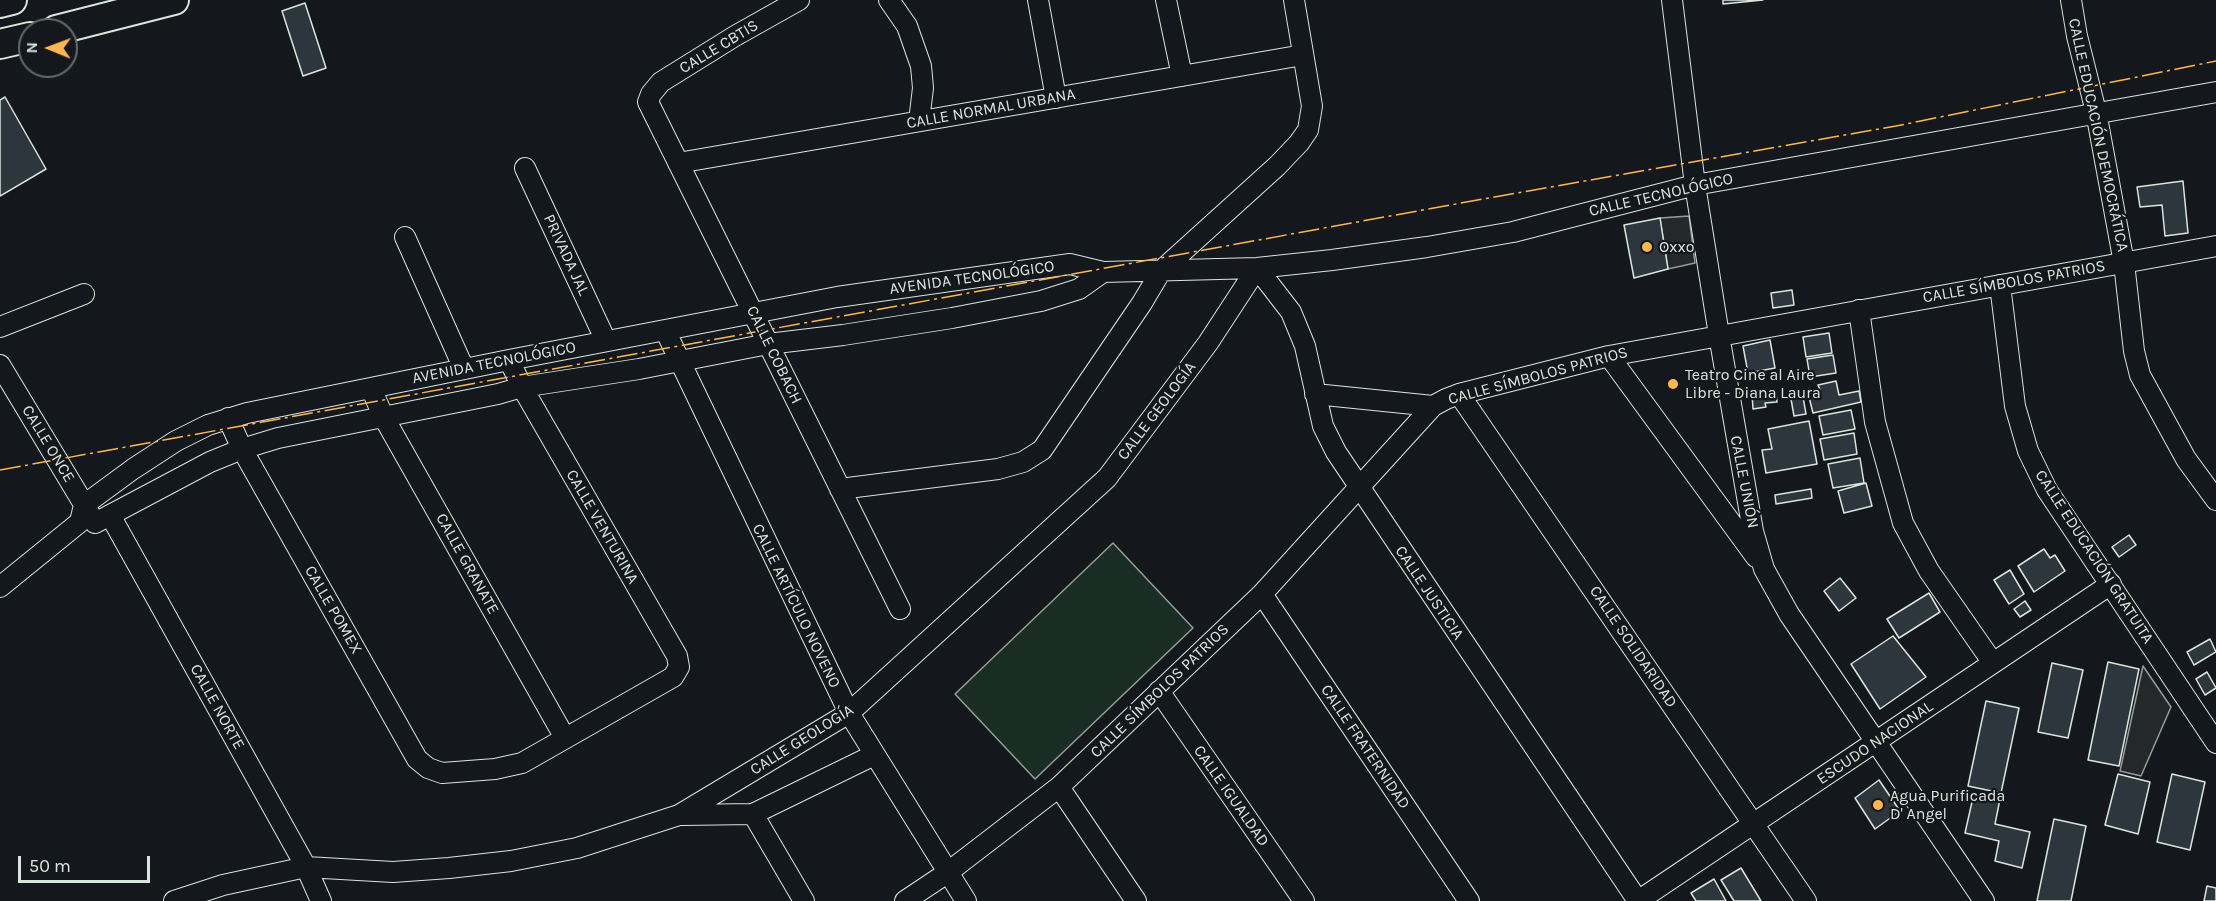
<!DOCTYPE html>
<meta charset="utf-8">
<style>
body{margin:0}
#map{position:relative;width:2216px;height:901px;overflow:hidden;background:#14181c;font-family:Karla,sans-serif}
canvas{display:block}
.north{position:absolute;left:18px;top:18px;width:60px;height:60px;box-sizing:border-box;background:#14181c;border:2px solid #626a69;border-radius:50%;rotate:271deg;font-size:16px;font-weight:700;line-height:24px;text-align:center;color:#d8e6dc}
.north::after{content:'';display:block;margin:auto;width:21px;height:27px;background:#ffb74d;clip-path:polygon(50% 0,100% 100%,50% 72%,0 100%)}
.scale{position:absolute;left:18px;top:856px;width:132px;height:27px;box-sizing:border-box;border:3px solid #d8e6dc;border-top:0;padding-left:8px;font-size:18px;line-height:21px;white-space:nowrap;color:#d8e6dc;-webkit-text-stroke:4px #14181c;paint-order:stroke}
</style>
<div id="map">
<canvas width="2216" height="901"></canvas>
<div class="north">N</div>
<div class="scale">50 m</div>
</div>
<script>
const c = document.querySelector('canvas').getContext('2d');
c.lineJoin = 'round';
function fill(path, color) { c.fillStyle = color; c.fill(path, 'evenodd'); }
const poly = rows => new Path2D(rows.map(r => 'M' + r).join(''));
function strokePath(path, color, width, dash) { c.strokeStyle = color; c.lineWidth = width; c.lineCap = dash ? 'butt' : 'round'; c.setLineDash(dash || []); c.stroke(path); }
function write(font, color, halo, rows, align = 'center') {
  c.font = font + ' Karla,sans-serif'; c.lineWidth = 4.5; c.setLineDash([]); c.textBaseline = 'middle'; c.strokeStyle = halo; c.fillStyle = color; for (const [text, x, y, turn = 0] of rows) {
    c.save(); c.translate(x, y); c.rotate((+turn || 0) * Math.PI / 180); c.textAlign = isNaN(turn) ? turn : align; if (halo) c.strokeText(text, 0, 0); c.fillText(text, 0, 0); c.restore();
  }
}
const green = poly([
 [1113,543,1193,628,1035,779,955,694,1113,543]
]);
fill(green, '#1a2d24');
strokePath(green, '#939e99', 1.5);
const parking = poly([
 [1689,216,1695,263,1668,269,1660,218,1689,216],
 [2143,666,2171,707,2141,776,2120,771,2143,666]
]);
fill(parking, '#24282b');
strokePath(parking, '#939e99', 1.5);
const building = poly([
 [1723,0,1763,0,1723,4,1723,0],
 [305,3,326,68,303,76,282,11,305,3],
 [5,97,46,169,0,196,0,100,5,97],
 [2183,181,2188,233,2165,236,2162,205,2140,207,2137,187,2183,181],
 [1660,218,1668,269,1634,278,1624,225,1660,218],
 [1792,290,1794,305,1773,308,1771,293,1792,290],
 [1829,333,1832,353,1806,357,1803,337,1829,333],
 [1770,340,1775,368,1748,373,1743,346,1770,340],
 [1833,355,1836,373,1810,377,1807,359,1833,355],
 [1836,381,1839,395,1859,391,1861,402,1813,413,1808,393,1820,390,1818,385,1836,381],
 [1776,392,1777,402,1765,403,1766,407,1753,409,1752,394,1776,392],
 [1803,397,1806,414,1794,416,1791,399,1803,397],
 [1851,410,1855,429,1823,435,1819,416,1851,410],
 [1809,421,1817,464,1766,473,1762,450,1772,449,1768,429,1809,421],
 [1854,433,1857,454,1824,460,1820,439,1854,433],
 [1860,458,1864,483,1833,488,1828,464,1860,458],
 [1866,483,1872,506,1844,513,1838,491,1866,483],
 [1811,489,1812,498,1776,504,1775,495,1811,489],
 [2129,535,2136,545,2119,557,2112,547,2129,535],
 [2044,549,2050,558,2055,555,2065,571,2034,592,2018,566,2044,549],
 [2010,570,2024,594,2009,604,1994,580,2010,570],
 [1840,578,1856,598,1839,611,1824,591,1840,578],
 [1929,593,1940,612,1899,638,1887,619,1929,593],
 [2025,601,2031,610,2020,617,2014,609,2025,601],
 [1893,636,1926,677,1880,709,1851,664,1893,636],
 [2210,639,2216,652,2194,665,2187,652,2210,639],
 [2108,662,2139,669,2119,766,2088,760,2108,662],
 [2052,663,2083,670,2068,738,2038,732,2052,663],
 [2207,672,2216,688,2205,695,2196,679,2207,672],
 [1986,701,2019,708,2001,793,1968,786,1986,701],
 [2118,774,2150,782,2138,834,2105,825,2118,774],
 [2172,774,2205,782,2190,850,2157,842,2172,774],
 [1879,780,1900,811,1875,829,1855,798,1879,780],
 [1974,793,2000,799,1995,824,2030,832,2022,868,1995,861,1999,841,1965,833,1974,793],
 [2054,819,2086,826,2071,901,2037,901,2054,819],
 [1741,868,1761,901,1734,901,1721,880,1741,868],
 [1714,879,1726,901,1696,901,1691,893,1714,879],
 [2207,886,2216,888,2216,901,2204,901,2207,886]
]);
fill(building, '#2c363c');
strokePath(building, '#d8e6dc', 1.5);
const minor = poly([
 [799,0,735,36,661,82,651,94,648,102,900,609],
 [889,0,907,26,921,66,923,88,919,121],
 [1038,0,1056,98],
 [1166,0,1182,76],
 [1672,0,1695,185,1719,335,1753,531,1764,569,1789,614,1984,901],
 [2071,0,2077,36,2096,112,2124,263,2134,351,2140,375,2186,459,2216,500],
 [678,163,1303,55],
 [525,168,606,341],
 [405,237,464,369],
 [1103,272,1257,268,1332,260,1427,247,1513,232,1695,185,2216,92],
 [2000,285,2015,406,2028,451,2047,490,2216,743],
 [1859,310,1875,422,1903,523,1929,571,1993,663],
 [0,327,84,294],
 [665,330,849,713,966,901],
 [1609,356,1756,557],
 [0,365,91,516],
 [371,388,383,416,565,738],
 [1315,394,1433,406],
 [1459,394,1806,901],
 [228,418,242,449,417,759,428,768,442,773,495,769,522,763,673,677,679,667,677,656,522,387,509,360],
 [840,489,998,469,1023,462,1042,450,1142,303,1161,271,1277,166,1299,143,1308,130,1312,106,1294,0],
 [110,515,306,867,321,901],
 [80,522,84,505,133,469,176,441,208,425,247,413,509,360,837,297,1070,264,1103,272,1079,289,1041,301,952,318,843,335,768,344,639,369,522,387,498,394,278,438,242,449,210,462,95,523],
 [0,587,80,522],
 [1262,594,1469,901],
 [1159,691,1304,901],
 [1059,787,1136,901],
 [753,814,804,901],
 [682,815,753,814,874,755],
 [174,901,223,885,306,867,393,872,449,868,511,861,577,848,679,815,849,713,1107,478,1208,343,1257,268,1291,312,1305,346,1323,426,1336,452,1638,901],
 [905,901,947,873,1059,787,1262,594,1433,406,1446,399,1459,394,1609,356,2216,246],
 [1638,901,2111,584]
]);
const highway = poly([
 [0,3,12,0],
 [56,30,174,0],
 [0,44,30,37]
]);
strokePath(minor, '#d8e6dc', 22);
strokePath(highway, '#d8e6dc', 32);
strokePath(minor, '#14181c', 20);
strokePath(highway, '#14181c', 28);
strokePath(poly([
 [0,470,1483,199,1896,126,2216,61]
]), '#ffb74d', 1.5, [21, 4.5, 3, 4.5]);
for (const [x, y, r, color] of [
 [1647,247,6,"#ffb74d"],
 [1673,384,6,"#ffb74d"],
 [1878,805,6,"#ffb74d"]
]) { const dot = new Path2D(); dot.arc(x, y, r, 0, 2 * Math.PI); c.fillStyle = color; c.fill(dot); strokePath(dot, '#14181c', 2); }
write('16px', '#d8e6dc', '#14181c', [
 ["CALLE CBTIS",719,47,-31],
 ["CALLE NORMAL URBANA",991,109,-10],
 ["CALLE EDUCACIÓN DEMOCRÁTICA",2098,135,78],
 ["CALLE TECNOLÓGICO",1661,195,-13],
 ["PRIVADA JAL",566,255,65],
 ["AVENIDA TECNOLÓGICO",972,278,-8],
 ["CALLE SÍMBOLOS PATRIOS",2014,282,-10],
 ["CALLE COBACH",774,355,64],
 ["AVENIDA TECNOLÓGICO",494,363,-11],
 ["CALLE SÍMBOLOS PATRIOS",1538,376,-15],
 ["CALLE GEOLOGÍA",1157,411,-53],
 ["CALLE ONCE",48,444,59],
 ["CALLE UNIÓN",1744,482,79],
 ["CALLE VENTURINA",602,527,60],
 ["CALLE EDUCACIÓN GRATUITA",2094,557,57],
 ["CALLE GRANATE",467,564,61],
 ["CALLE JUSTICIA",1429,593,56],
 ["CALLE ARTÍCULO NOVENO",796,606,64],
 ["CALLE POMEX",333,610,60],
 ["CALLE SOLIDARIDAD",1633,647,56],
 ["CALLE SÍMBOLOS PATRIOS",1160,691,-44],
 ["CALLE NORTE",217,707,61],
 ["CALLE GEOLOGÍA",802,740,-32],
 ["ESCUDO NACIONAL",1875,743,-34],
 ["CALLE FRATERNIDAD",1365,747,56],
 ["CALLE IGUALDAD",1231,796,55]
]);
write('16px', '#d8e6dc', '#14181c', [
 ["Oxxo",1659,247],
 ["Teatro Cine al Aire",1685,375],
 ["Libre - Diana Laura",1685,393],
 ["Agua Purificada",1890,796],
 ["D' Angel",1890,814]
], 'left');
</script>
